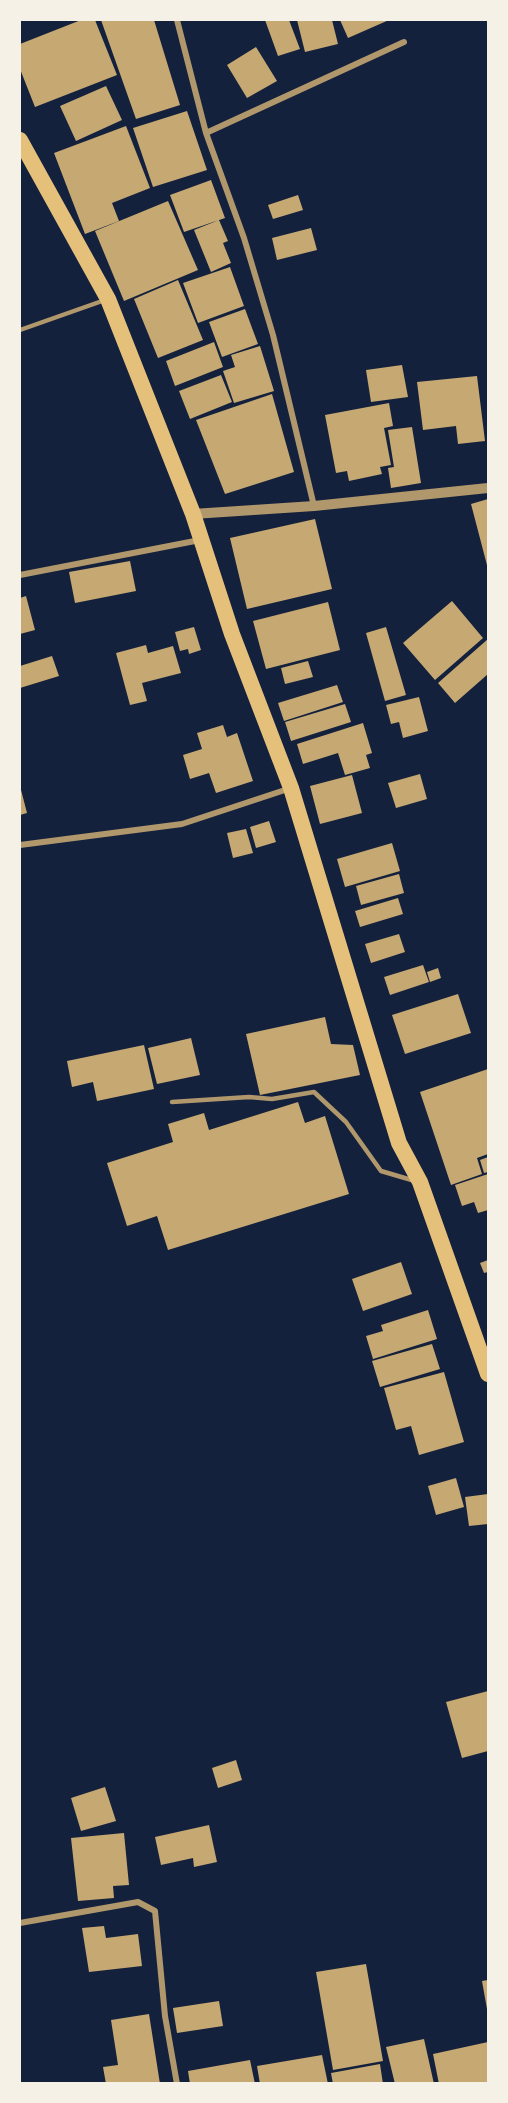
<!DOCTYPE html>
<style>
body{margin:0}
#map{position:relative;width:508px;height:2103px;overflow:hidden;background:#14213d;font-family:Inter,sans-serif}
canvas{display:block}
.frame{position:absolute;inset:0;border:21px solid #f6f1e7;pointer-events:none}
</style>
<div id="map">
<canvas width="508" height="2103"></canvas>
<div class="frame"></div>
</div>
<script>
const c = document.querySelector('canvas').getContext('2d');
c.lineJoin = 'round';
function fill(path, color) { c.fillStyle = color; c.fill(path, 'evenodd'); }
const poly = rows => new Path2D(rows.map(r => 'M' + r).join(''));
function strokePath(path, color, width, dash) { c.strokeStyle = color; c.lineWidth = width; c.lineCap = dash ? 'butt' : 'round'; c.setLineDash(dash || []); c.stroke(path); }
fill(poly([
 [81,20,95,20,117,75,35,107,20,69,20,44],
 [101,20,154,20,180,105,136,119],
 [265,20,289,20,300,49,278,56],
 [297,20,332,20,338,44,305,52],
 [340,20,389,20,348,38],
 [256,47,277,81,247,98,227,65],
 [106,86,122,120,76,141,60,106],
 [187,111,207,170,153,187,133,128],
 [126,126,150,188,112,203,119,221,85,234,54,153],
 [211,180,225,218,184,232,170,195],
 [298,195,303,210,273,219,268,205],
 [168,201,198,270,124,301,95,231],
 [219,220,228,241,223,243,231,263,211,272,194,230],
 [311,228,317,250,277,260,272,238],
 [230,267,244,306,198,323,183,283],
 [178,280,203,340,158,358,134,299],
 [245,309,258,344,222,357,209,322],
 [214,342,223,367,175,386,166,361],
 [260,346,274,391,234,403,223,371,235,367,231,355],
 [402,365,408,397,371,402,366,370],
 [221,375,232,402,190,419,179,391],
 [477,376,485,441,458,444,456,426,423,430,417,382],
 [272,394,294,472,225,494,196,420],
 [389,403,393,426,384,428,391,465,380,467,382,474,349,481,347,471,336,473,325,415],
 [412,427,421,483,391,488,388,468,394,467,388,430],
 [488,499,488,569,471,504],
 [315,519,332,589,247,609,230,538],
 [130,561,136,591,75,603,69,572],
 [26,596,35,630,20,634,20,598],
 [452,601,483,638,435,680,403,643],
 [328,602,340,650,266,669,253,621],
 [194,627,201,650,189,654,188,649,180,651,175,632],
 [386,627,406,695,385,701,366,633],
 [488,639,488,674,455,703,438,683],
 [146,645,148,653,173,646,181,673,142,683,147,701,130,705,116,653],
 [52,656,59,676,20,688,20,666],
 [308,661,313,677,285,684,281,668],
 [337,685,343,702,284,721,278,703],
 [419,697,428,731,403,738,399,722,391,724,386,705],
 [345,704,351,722,291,741,285,722],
 [363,723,372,753,366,755,370,768,345,775,338,753,303,764,297,744],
 [223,725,227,737,237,733,253,781,216,793,209,773,190,779,183,755,202,749,197,733],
 [420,774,427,799,396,808,388,783],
 [352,775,362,813,320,824,310,786],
 [20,786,27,813,20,815],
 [269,821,276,842,256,848,250,827],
 [246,829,253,853,233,858,227,833],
 [392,843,400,871,345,887,337,859],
 [399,874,404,893,361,905,356,886],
 [398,898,403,914,360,927,355,911],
 [399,934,405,952,371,963,365,944],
 [423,965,429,982,390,995,384,977],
 [438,968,441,978,430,982,427,972],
 [458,994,471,1033,405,1054,392,1015],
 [325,1017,331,1044,353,1045,360,1075,260,1095,246,1034],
 [191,1038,200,1075,157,1084,148,1048],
 [144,1045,154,1089,97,1101,93,1082,72,1087,67,1061],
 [488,1069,488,1154,477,1158,482,1174,451,1185,420,1092],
 [298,1102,305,1123,325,1116,349,1194,168,1250,157,1216,127,1226,107,1163,173,1142,168,1124,204,1113,209,1130],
 [488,1157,488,1172,484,1173,480,1160],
 [488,1174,488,1210,478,1213,474,1202,462,1206,455,1185],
 [488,1260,488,1272,484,1273,480,1263],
 [401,1262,412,1294,363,1311,352,1279],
 [428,1310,437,1339,373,1359,366,1336,383,1331,381,1325],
 [432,1344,440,1369,380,1387,372,1361],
 [444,1372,464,1442,419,1455,411,1426,396,1430,384,1388],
 [456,1478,464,1507,436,1515,428,1486],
 [488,1494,488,1524,469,1526,465,1497],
 [488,1691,488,1751,462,1758,446,1702],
 [236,1760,242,1780,218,1788,212,1768],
 [105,1787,116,1821,81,1831,71,1798],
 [209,1825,217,1862,194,1867,193,1858,161,1865,155,1837],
 [124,1833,129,1885,113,1886,114,1898,78,1901,71,1838],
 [104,1926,106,1938,138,1934,142,1966,89,1972,82,1928],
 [366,1964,383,2061,333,2070,316,1972],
 [488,1980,488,2009,487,2009,482,1981],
 [219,2001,223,2026,177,2033,173,2008],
 [149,2014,160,2084,106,2084,103,2067,118,2065,111,2020],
 [424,2039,434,2084,395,2084,386,2047],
 [488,2042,488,2084,439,2084,433,2054],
 [322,2055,328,2084,260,2084,257,2066],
 [250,2060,255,2084,190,2084,188,2071],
 [380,2064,383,2084,333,2084,331,2073]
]), '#c6a872');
strokePath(poly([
 [20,330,105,300],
 [172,1102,249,1097,272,1099,314,1092,346,1122,381,1171,415,1181]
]), '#b1986c', 4.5);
strokePath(poly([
 [177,20,206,133,244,238,273,335,314,506],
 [206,133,404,42],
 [20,575,200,540],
 [20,845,182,824,291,788],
 [20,1923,138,1902,155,1911,165,2016,177,2084]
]), '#b1986c', 6);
strokePath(poly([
 [193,514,314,506,488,488]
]), '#b1986c', 10);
strokePath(poly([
 [20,140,108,299,193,514,232,634,291,788,399,1143,420,1182,488,1374]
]), '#e5c07b', 16);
</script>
